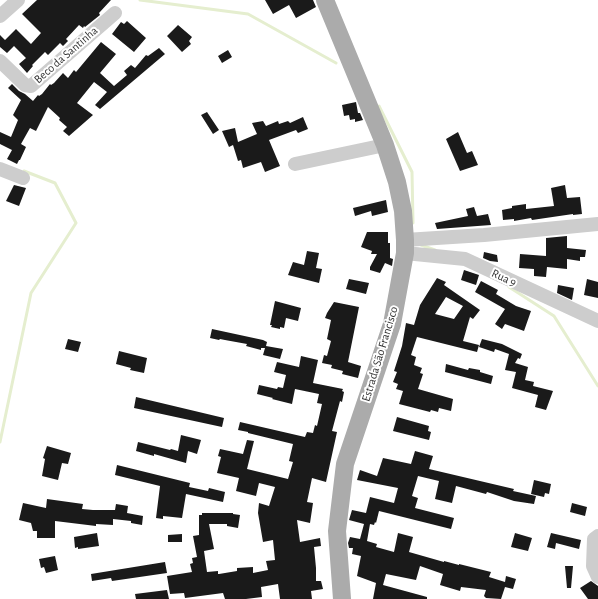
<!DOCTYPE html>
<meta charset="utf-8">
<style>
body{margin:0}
canvas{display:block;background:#fff}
</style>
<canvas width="598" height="599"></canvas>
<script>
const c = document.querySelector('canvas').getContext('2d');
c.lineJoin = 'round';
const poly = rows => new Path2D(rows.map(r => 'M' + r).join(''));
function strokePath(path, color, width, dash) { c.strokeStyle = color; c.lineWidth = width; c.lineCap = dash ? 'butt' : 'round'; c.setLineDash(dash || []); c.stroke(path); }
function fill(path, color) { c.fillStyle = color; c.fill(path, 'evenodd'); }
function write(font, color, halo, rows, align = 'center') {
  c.font = font + ' "Alegreya Sans",sans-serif'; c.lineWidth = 4; c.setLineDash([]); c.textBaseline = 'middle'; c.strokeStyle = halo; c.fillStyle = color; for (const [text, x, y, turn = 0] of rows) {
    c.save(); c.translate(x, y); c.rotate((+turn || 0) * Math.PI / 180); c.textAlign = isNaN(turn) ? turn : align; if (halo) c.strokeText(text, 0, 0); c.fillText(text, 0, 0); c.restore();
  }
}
strokePath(poly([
 [140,0,248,14,336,63],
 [379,106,412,172,413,223],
 [421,245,435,250],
 [509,287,554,316,598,386],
 [0,442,31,293,76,223,55,183,24,171]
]), '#e5eecf', 3);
fill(poly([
 [37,0,111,0,99,13,100,15,85,27,84,26,83,28,79,25,66,39,68,41,63,46,60,43,48,55,45,52,32,65,33,66,27,73,19,64,26,58,14,46,7,53,0,47,0,35,5,40,16,29,31,44,41,33,22,14],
 [265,0,313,0,316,7,296,18,289,5,273,14],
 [127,21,146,38,134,52,112,34,121,22,124,24],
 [178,25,192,37,189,41,191,44,182,52,167,36],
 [101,42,116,54,100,73,114,86,127,75,124,71,131,65,135,68,146,55,148,56,159,48,165,54,100,109,95,105,107,92,94,82,77,103,93,115,69,136,63,131,67,127,59,120,60,118,48,107,36,131,30,128,21,144,26,147,20,160,19,160,17,164,7,159,12,150,0,144,0,132,11,137,18,120,13,115,21,100,8,88,12,84,19,91,25,94,33,101,38,95,39,96,42,94,50,84,51,85,54,83,63,73,68,78,74,70,76,72],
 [228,50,232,57,222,63,218,56],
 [356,102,358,113,360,113,363,120,355,122,355,119,350,120,349,115,344,116,342,105],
 [207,112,219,130,213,134,201,115],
 [303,117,308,129,298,133,296,130,269,140,280,166,265,172,261,162,243,168,241,160,238,161,233,145,229,147,222,131,235,128,238,142,257,134,252,123,263,121,266,126,278,121,279,124,288,121,290,123],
 [458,132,467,153,472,151,478,165,460,171,446,139],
 [14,185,26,188,19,206,6,201],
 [565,185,567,198,580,197,582,214,573,215,573,214,532,220,531,218,514,221,514,219,503,220,502,210,512,208,512,206,526,204,526,209,554,206,551,188],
 [386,200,388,212,372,216,371,211,355,216,353,208],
 [474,207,477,216,488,214,491,225,437,229,435,223,468,216,466,209],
 [367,232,388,232,388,243,390,243,390,258,393,259,392,266,385,263,380,273,370,270,370,267,377,254,371,254,372,251,361,247],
 [567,236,567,248,586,250,585,257,580,257,580,261,567,259,567,269,547,267,546,277,534,276,534,269,519,268,520,254,546,256,546,238],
 [307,251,319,253,316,268,322,269,319,283,288,275,293,262,304,265],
 [484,252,497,255,498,262,490,261,483,258],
 [464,270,479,275,476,285,461,280],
 [437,278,446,282,444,285,480,310,473,319,470,317,463,341,479,345,477,352,417,337,411,355,416,357,414,365,422,368,420,373,423,374,418,389,453,399,451,411,439,408,438,412,431,410,430,412,399,404,403,391,396,389,398,384,393,382,397,372,394,371,402,346,406,323,414,325,420,305],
 [446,297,463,306,454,319,435,314],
 [349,279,369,283,366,294,346,289],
 [587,279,598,282,598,298,584,295],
 [481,281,498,290,496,294,516,306,531,311,524,331,505,324,502,329,495,324,505,309,475,292],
 [558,285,574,288,572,300,557,293],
 [275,301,301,308,298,321,286,318,284,328,280,327,280,329,271,327,272,325,270,325],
 [334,302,359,307,348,362,361,366,358,378,342,374,343,371,331,368,332,365,322,363,324,355,327,356,331,341,327,339,331,320,325,318,327,313],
 [212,329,263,340,267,342,266,346,283,349,280,359,263,355,265,348,261,348,261,350,246,346,247,344,225,340,220,339,219,340,210,338],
 [68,339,81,342,78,352,65,349],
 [482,339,502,344,522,354,520,359,518,358,515,363,528,367,525,380,534,382,533,386,553,391,546,410,535,407,538,395,512,388,516,372,505,370,509,354,495,349,494,352,479,347],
 [119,351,147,358,144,373,130,370,131,368,116,364],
 [301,356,318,360,313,383,343,389,342,391,344,392,342,402,340,401,332,431,337,432,326,482,312,478,307,502,313,503,310,523,297,520,300,542,320,538,321,546,314,547,316,568,316,581,321,581,323,589,311,591,312,599,280,599,278,584,261,587,262,597,246,599,225,599,223,593,185,598,184,593,170,594,167,576,192,572,190,564,193,563,192,558,197,557,193,536,199,535,199,515,202,515,202,513,233,513,233,514,240,515,238,528,227,526,227,524,209,524,214,549,204,551,207,572,218,571,218,574,219,574,237,571,237,568,253,567,253,573,268,570,266,561,275,560,273,540,263,542,258,513,259,503,269,506,275,487,259,483,256,496,236,491,239,478,217,473,221,457,218,456,220,449,243,454,247,440,254,441,247,469,288,479,293,462,289,461,293,444,248,433,248,432,238,430,240,422,305,437,307,432,313,433,315,425,317,426,322,404,317,403,319,394,295,389,292,404,272,399,273,398,257,394,259,385,277,389,278,387,283,388,286,375,274,372,277,362,299,367],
 [446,364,468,370,469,368,480,370,480,372,493,376,491,384,445,372],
 [136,397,224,418,222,427,134,408],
 [397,417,429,426,428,431,431,432,429,440,393,431],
 [181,435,201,440,197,454,188,451,186,463,154,454,154,456,136,451,138,442,170,450,171,449,178,451],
 [47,446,71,453,68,464,62,463,58,480,42,476,45,459,43,458],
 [415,451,433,456,429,469,514,489,513,491,536,496,534,504,514,501,487,492,486,494,456,486,452,503,435,499,439,481,418,476,412,496,418,498,415,508,454,518,451,529,379,511,376,523,375,522,374,525,370,524,367,541,377,544,376,547,394,552,398,533,413,537,409,552,444,562,444,561,459,565,459,564,491,572,489,577,505,582,506,576,516,579,513,589,505,587,501,599,486,598,484,596,486,590,461,587,460,591,440,585,443,574,420,566,416,580,386,574,383,585,427,597,427,599,373,599,376,583,357,576,361,556,352,554,353,548,349,548,348,543,350,537,360,539,364,524,349,520,352,510,366,513,370,497,394,503,398,488,357,480,360,470,377,476,383,458,411,464],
 [117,465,190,483,189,487,208,491,209,488,225,492,223,502,186,494,182,518,163,516,163,519,156,518,160,486,115,475],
 [534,480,551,484,549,494,545,493,544,497,531,494],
 [47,499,83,504,82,509,93,510,115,510,116,504,128,506,127,513,143,516,142,525,131,523,131,521,113,519,113,525,96,524,96,526,55,521,55,538,37,538,37,531,33,531,31,523,19,520,23,503,46,508],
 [572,503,587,507,585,516,570,512],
 [97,533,99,546,78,549,78,547,75,548,74,537],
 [515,533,532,538,528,551,511,547],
 [551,533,581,540,579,549,556,543,555,549,547,547],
 [182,534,182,542,168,542,168,535],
 [55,556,58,570,46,573,44,567,41,568,39,559],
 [165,562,167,573,112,581,111,578,92,581,91,574],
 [565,566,573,566,571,588,567,588],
 [591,581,598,586,598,599,588,599,580,588],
 [167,590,169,599,136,599,135,594]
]), '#1a1a1a');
strokePath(poly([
 [0,16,18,0],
 [0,61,25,85,31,86,115,13],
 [295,164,385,145],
 [0,169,23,178],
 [405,240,484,235,598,224],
 [405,253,465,259,598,321],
 [598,536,594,539,593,566,598,577]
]), '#cdcdcd', 14);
strokePath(poly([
 [325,0,385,145,397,182,403,211,405,240,405,253,392,324,345,464,337,531,342,599]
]), '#ababab', 18);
write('12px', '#333', '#fff', [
 ["Beco da Santinha",66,55,-41],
 ["Rua 9",504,278,25],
 ["Estrada São Francisco",380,354,-73]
]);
</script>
